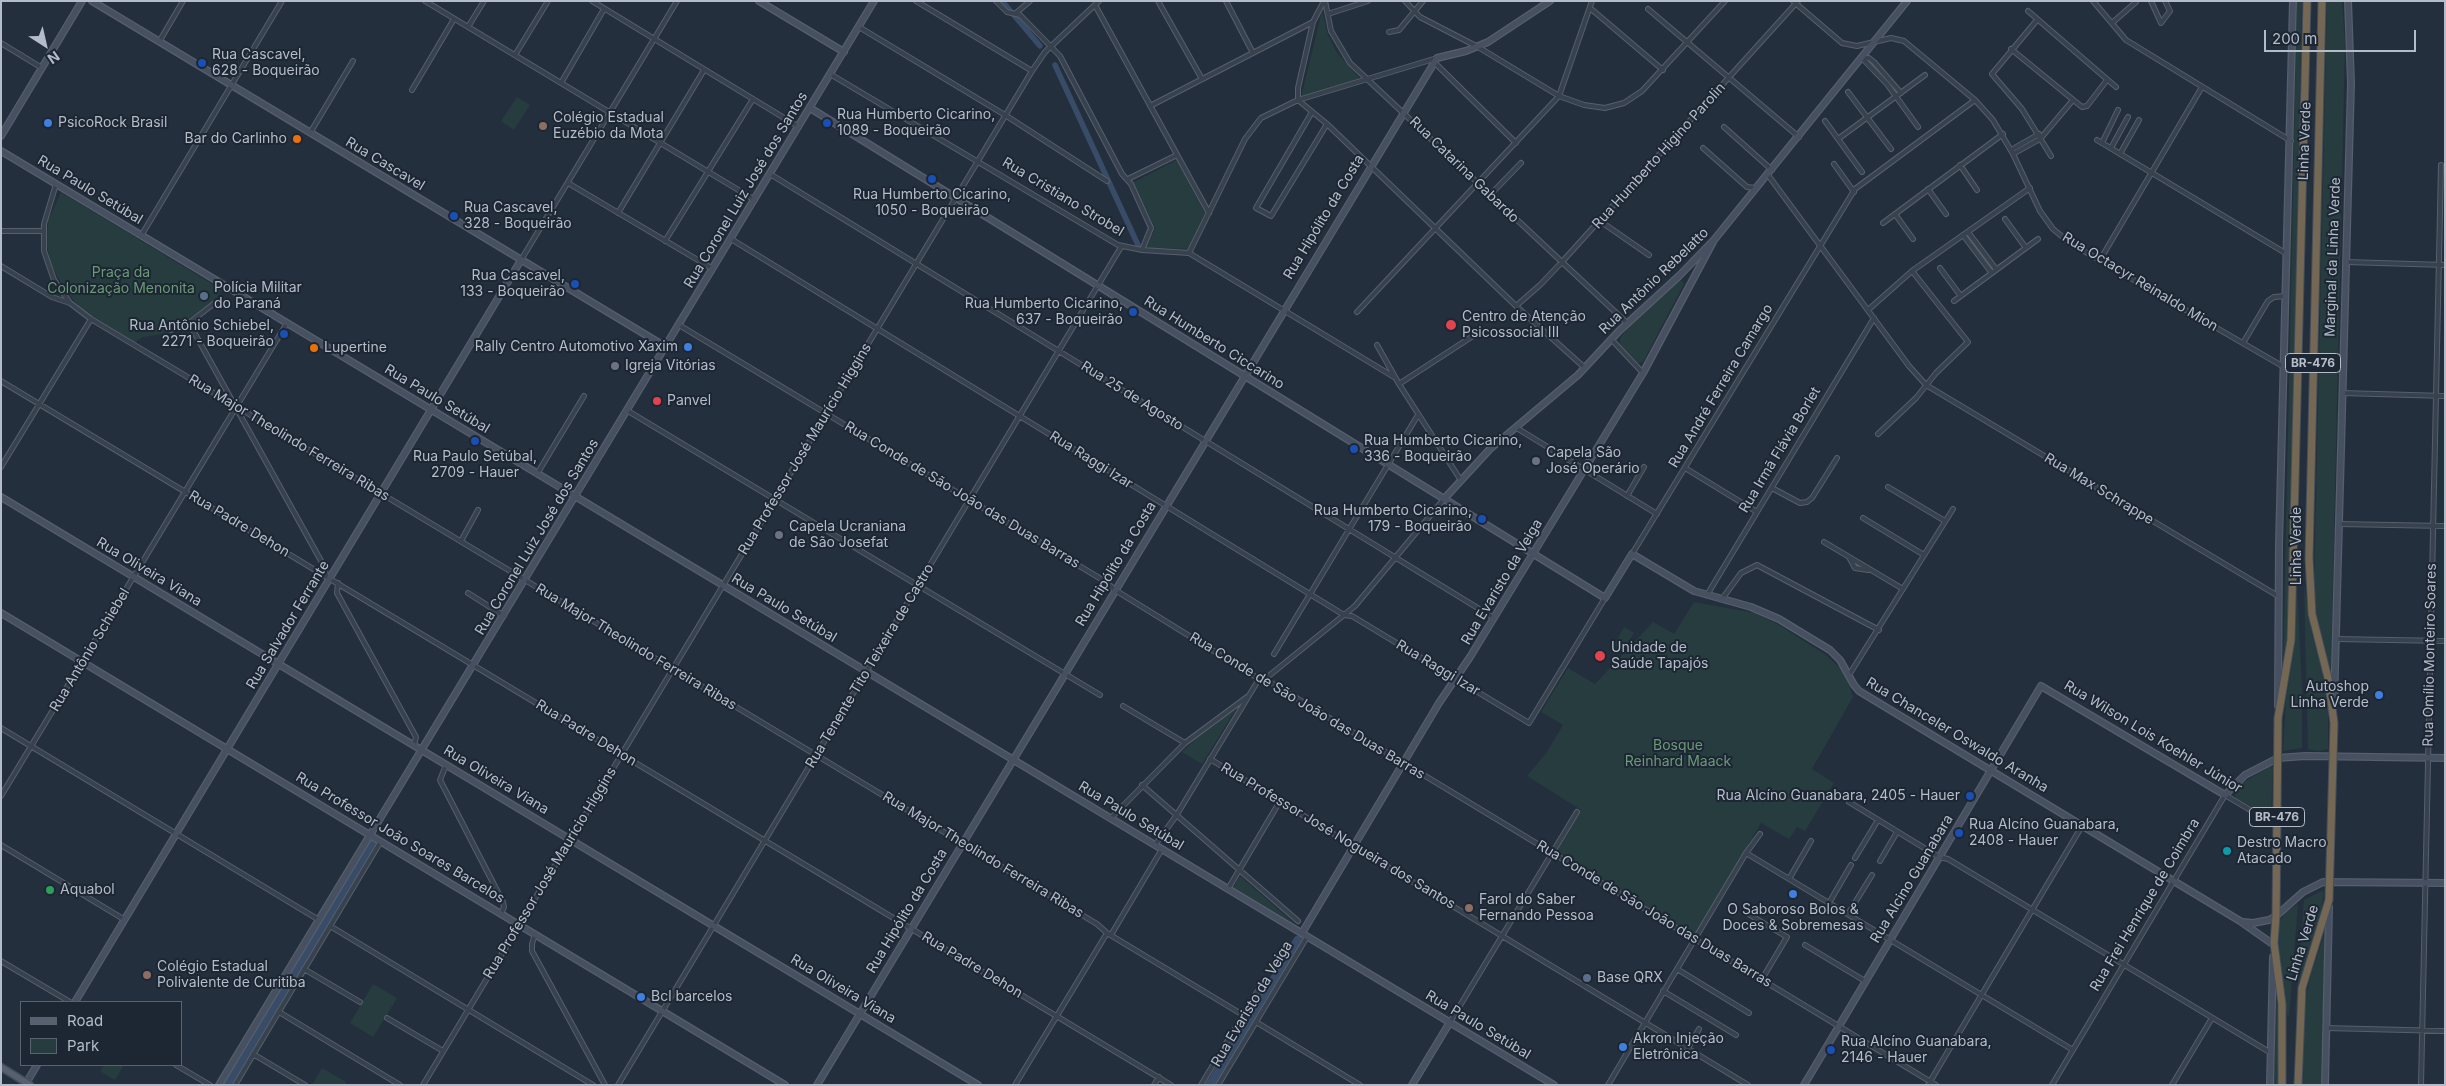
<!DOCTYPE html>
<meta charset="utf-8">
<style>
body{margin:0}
#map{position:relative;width:2446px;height:1086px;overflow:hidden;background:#242f3e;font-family:Inter,sans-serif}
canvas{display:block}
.frame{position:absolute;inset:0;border:2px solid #b4bcc9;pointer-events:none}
.legend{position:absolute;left:20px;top:1001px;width:162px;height:65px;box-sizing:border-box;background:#1d2633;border:1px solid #59626f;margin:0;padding:6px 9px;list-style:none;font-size:15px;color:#b4bcc9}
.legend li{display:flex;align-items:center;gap:10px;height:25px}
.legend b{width:25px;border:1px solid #59626f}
.north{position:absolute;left:20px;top:20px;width:50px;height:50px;-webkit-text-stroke:4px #1d2633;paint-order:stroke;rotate:145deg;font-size:14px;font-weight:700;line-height:20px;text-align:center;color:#b4bcc9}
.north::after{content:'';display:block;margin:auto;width:18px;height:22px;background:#b4bcc9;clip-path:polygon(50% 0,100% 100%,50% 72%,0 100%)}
.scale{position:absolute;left:2264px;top:30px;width:152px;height:22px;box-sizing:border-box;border:2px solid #b4bcc9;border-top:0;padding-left:6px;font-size:15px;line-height:18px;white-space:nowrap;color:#b4bcc9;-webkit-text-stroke:4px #1d2633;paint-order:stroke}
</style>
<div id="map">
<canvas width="2446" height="1086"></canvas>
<div class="frame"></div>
<ul class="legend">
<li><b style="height:6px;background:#56606e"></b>Road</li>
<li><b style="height:14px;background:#263c3f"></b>Park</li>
</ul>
<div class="north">N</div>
<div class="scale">200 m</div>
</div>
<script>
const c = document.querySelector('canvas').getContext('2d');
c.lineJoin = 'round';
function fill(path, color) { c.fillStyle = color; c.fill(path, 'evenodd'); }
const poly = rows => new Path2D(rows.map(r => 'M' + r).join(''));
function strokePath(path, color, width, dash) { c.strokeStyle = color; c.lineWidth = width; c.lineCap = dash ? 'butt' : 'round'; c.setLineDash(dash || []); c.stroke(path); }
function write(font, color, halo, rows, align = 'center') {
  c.font = font + ' Inter,sans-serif'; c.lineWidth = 4; c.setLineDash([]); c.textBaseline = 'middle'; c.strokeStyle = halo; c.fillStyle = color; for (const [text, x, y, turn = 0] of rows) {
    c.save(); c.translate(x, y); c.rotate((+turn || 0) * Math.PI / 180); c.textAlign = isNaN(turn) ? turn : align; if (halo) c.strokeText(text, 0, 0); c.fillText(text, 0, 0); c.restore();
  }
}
fill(poly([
 [2297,1,2302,1,2288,639,2283,670],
 [2327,1,2342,1,2345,43,2331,671,2319,632,2314,589],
 [1322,11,1328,35,1336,51,1360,79,1301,97],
 [517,97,530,105,514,130,501,121],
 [1177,160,1205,213,1189,249,1146,248,1155,228,1132,183],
 [61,192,222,290,214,302,198,316,179,327,169,329,169,333,143,337,134,343,79,308,58,278,50,262,47,245,48,221],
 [1679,281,1682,281,1684,284,1643,362,1638,363,1620,344,1620,338,1630,325],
 [2297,585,2302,688,2302,748,2283,751,2286,700,2295,643],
 [2304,585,2311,630,2322,672,2328,711,2328,749,2318,751,2308,749],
 [1694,602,1755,613,1776,623,1826,655,1845,673,1853,697,1812,769,1834,783,1805,831,1797,827,1789,839,1761,823,1695,936,1557,851,1581,810,1527,776,1547,752,1563,725,1541,712,1568,668,1595,684,1653,622,1674,634],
 [1624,627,1634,633,1623,650,1614,645],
 [1236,709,1202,764,1182,752,1197,738],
 [2269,767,2273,767,2271,817,2236,798,2234,793,2241,784],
 [1240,876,1295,924,1233,888],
 [2324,890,2321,914,2303,975,2295,1015,2304,900],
 [2298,904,2289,1015,2287,1015,2279,948,2279,923,2286,912],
 [2325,933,2321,1085,2302,1085,2305,1002,2311,974],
 [2275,981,2279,1021,2278,1085,2273,1085],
 [373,984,397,998,373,1037,350,1023],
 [104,1065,124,1065,115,1080,100,1071],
 [322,1068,346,1082,345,1085,312,1085]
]), '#263c3f');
strokePath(poly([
 [1002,1,1040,46],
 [1055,65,1138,245]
]), '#394c67', 5.5);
strokePath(poly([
 [227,1085,372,844],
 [1210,1085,1298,940]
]), '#394c67', 9);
const street = poly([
 [425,1,755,200],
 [592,1,799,127],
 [916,1,1032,71],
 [996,1,1007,12,1020,15,1060,56,1122,174,1131,184,1151,228,1142,250],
 [1158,1,1202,79],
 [1226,1,1253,53],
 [1324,1,1313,22,1298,88,1298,100,1327,124,1516,306,1585,368],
 [1325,1,1331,31,1350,63,1627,323],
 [1405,1,1420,17,1478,47,1559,96,1584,105,1605,108,1624,103,1642,91,1725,1],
 [1793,1,1842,43,1857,46,1891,38,1904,41,1975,100,1993,120,2013,154,2040,211,2053,229,2070,243,2284,367],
 [2093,1,2126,40,2291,141],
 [2151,1,2161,23,2170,11,2165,1],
 [1095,5,1209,213],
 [1590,8,1663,70],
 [1648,9,1799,137],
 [2028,11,2116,87],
 [1016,13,1030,1],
 [1328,14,1368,1],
 [2037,20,1992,74,2022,109,2051,156],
 [2112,23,2136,2],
 [468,27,484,1],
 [859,27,1005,115,1107,181],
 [1389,32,1399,30,1423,1],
 [159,42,183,1],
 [1,43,42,68],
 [2011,49,2082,107,2087,106,2107,80],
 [515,55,548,1],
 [1862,58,1887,84,1918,127],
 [1862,58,1869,58,1874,62,1901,93],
 [1434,62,1516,143],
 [830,74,1118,245,1142,250,1189,253,1394,377],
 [561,83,604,9],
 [412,90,454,19],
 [1848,92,1891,149],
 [1150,106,1313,22],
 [1312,112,1256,208,1271,216,1327,124],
 [1825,121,1862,172],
 [1724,127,1772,170],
 [310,133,353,61],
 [1838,139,1925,75],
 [2097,140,2287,254],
 [2102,143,2118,110],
 [1703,148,1747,187,1756,188],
 [2111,148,2128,117],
 [2011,150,2039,134],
 [2013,154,2040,139,2073,100],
 [2120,154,2139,120],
 [1834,164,1854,192],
 [1960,165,1977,190],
 [770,174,1494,618],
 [1768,175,1909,366,1926,385,2278,596],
 [1128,179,1177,155],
 [568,183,713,269],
 [56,184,44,224,44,251,54,280,70,303],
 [1928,189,1946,214],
 [1490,195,1521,163],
 [618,213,704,70],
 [1895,214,1913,239],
 [2005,219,2026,248],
 [1600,221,1649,255],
 [1883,223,2003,134],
 [1,231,43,231],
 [1968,232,1996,269],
 [1963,235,1991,272],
 [141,236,282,1],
 [731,239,1344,615,1352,616,1529,723,1605,598],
 [665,241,753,99],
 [1189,253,1245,139,1261,118,1298,100,1437,58],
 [521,260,677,1],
 [2100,260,2202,87],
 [2346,262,2445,265],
 [1,266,52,297,70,303,91,319,1097,924,1107,933,1243,1015],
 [1940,268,1960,295],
 [1954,301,2038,239],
 [1516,306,1540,285,1561,263,1798,1],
 [1868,310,1912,271,2030,188],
 [1357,312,1559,96,1592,1],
 [189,323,325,568,326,576],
 [679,325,1106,582,1115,590,1259,679,1265,679,1936,1085],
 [171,330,189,323,216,302],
 [1611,339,1643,373],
 [2243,343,2268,301,2274,297,2286,296],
 [1377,345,1399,384,1460,479],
 [1,381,1171,1085],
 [1399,384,1476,334],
 [2342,393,2445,396],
 [628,411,1100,695],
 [1515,427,1657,514],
 [1878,434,1916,398,1936,373,1968,342,1912,271],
 [1,467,91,319],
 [1685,468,1757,512],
 [537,474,584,396],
 [1888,487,1945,521],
 [1772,488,1800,503,1807,502,1812,498,1837,458],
 [1627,496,1644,467],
 [1863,518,1924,555],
 [2339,524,2445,526],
 [461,541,478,510],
 [1824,542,1903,589],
 [1632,554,1855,189,1975,100],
 [1849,557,1855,568,1868,570],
 [338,583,337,593,416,737,414,745],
 [468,593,504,616],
 [1707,595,1874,318],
 [1722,599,1741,573,1757,565,1879,630],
 [2336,639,2445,641],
 [1274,654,1418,415],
 [1849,675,1953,509],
 [1265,679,1355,606,1444,499],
 [1123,706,1185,743],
 [1,728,319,920],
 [1210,759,1748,1085],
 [446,765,440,780,503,902,504,907,501,914],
 [1142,785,1298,921],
 [1,796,287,323],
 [1849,802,1939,857,1948,859,2271,1053],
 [1111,818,1185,743,1247,697],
 [1,845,125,920],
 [1155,845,1176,816,1259,679],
 [1746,853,2073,1050],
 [1855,858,1878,820],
 [1880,861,1897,832],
 [1789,879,1811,841],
 [1228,889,1280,801],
 [1829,903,1851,865],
 [1848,914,1872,875],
 [1750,915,1787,937,1762,979],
 [330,926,593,1085],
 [535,934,532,944,532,951,605,1085],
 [1111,935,1162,849],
 [1805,945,1865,981],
 [1,961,70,1002],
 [304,969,360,1002],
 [1677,969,1749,1013],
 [1663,991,1736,1035],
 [279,1012,400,1085],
 [387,1018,443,1051],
 [1256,1022,1360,1085],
 [1450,1022,1577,812],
 [2326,1028,2445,1031],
 [1688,1048,1699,1029],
 [253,1054,305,1085],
 [176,1065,210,1085],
 [235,1085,381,841],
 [423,1085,1032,71,1045,52,1099,1],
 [618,1085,1121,247],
 [1015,1085,1107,933],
 [1154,1085,1159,1077],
 [1201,1085,1257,992],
 [1218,1085,1307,937],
 [1608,1085,1746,853,1760,834],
 [1928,1085,2082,826],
 [2052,1085,2225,795,2277,826],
 [2172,1085,2212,1018],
 [2421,1085,2441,165]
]);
const secondary = poly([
 [92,1,666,347],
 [759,1,844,52],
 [810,108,1605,598,1632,554,1694,591,1751,607,1779,619,1830,650,1840,660,1854,685,1859,691,2240,921,2274,945],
 [1,136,82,1],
 [1,151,1554,1085],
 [1,497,978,1085],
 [1444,499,1490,449,1578,375,1619,331,1679,276,1714,240,1907,1],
 [1,613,785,1085],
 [2334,705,2351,83,2348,1],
 [2278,706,2279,544,2293,1],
 [2243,922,2253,923,2269,920,2276,916,2303,892,2323,882,2445,883],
 [1302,933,1439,703,1470,657,1643,373,1714,240],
 [75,1002,521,260],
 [25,1085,37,1065],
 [219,1085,874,1],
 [817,1085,1437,58,1466,51,1488,42,1550,1],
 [1412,1085,1450,1022],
 [1804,1085,2041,686,2225,795,2245,775,2278,758,2305,756,2445,758],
 [2270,1085,2273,957],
 [2325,1085,2329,907]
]);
const primary = poly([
 [1,1067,30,1085]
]);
const highway = poly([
 [2282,1085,2282,1004,2274,943,2276,916,2278,718,2291,640,2307,1],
 [2298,1085,2302,988,2329,900,2334,723,2328,678,2312,614,2309,558,2322,1]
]);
strokePath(street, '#565f6c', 6);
strokePath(secondary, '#565f6c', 8);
strokePath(primary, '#414a57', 9);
strokePath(highway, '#434c59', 9);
strokePath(street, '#38414e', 4);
strokePath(secondary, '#465061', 5.5);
strokePath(primary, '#56606e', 6);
strokePath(highway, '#746855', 7);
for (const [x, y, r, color] of [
 [202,63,5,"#1a4fb4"],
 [48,123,5,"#3f7fe0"],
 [827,123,5,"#1a4fb4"],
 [543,126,5,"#8d6e63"],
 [297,139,5,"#e8710a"],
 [932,179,5,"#1a4fb4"],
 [454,216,5,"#1a4fb4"],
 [575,284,5,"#1a4fb4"],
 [204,296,5,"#5c6f8a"],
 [1133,312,5,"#1a4fb4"],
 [1451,325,6,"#e0444e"],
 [284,334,5,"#1a4fb4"],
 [688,347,5,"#3f7fe0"],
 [314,348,5,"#e8710a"],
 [615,366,5,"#6b7280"],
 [657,401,5,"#e0444e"],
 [475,441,5,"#1a4fb4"],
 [1354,449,5,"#1a4fb4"],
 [1536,461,5,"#6b7280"],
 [1482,519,5,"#1a4fb4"],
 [779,535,5,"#6b7280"],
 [1600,656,6,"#e0444e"],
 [2379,695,5,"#3f7fe0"],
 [1970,796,5,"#1a4fb4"],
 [1959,833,5,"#1a4fb4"],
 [2227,851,5,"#0f9aa8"],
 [50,890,5,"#2e9e5b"],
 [1793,894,5,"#3f7fe0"],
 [1469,908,5,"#8d6e63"],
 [147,975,5,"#8d6e63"],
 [1587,978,5,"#5c6f8a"],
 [641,997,5,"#3f7fe0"],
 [1623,1047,5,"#3f7fe0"],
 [1831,1050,5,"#1a4fb4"]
]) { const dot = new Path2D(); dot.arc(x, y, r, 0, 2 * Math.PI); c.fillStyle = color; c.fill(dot); strokePath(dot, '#1d2633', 2); }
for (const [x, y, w] of [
 [2313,363,55],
 [2277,817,55]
]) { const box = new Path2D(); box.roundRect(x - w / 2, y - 9.5, w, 19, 4); c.fillStyle = '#1d2633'; c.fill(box); strokePath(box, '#b4bcc9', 1); }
write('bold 12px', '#b4bcc9', null, [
 ["BR-476",2313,363],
 ["BR-476",2277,817]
]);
write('14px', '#b4bcc9', '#1d2633', [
 ["Rua Cascavel,",212,55],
 ["628 - Boqueirão",212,71],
 ["Rua Humberto Cicarino,",837,115],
 ["1089 - Boqueirão",837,131],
 ["Colégio Estadual",553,118],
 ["Euzébio da Mota",553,134],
 ["PsicoRock Brasil",58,123],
 ["Bar do Carlinho",287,139,"right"],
 ["Rua Humberto Cicarino,",932,195,"center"],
 ["1050 - Boqueirão",932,211,"center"],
 ["Rua Cascavel,",464,208],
 ["328 - Boqueirão",464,224],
 ["Rua Cascavel,",565,276,"right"],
 ["133 - Boqueirão",565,292,"right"],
 ["Polícia Militar",214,288],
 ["do Paraná",214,304],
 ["Rua Humberto Cicarino,",1123,304,"right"],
 ["637 - Boqueirão",1123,320,"right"],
 ["Centro de Atenção",1462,317],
 ["Psicossocial III",1462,333],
 ["Rua Antônio Schiebel,",274,326,"right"],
 ["2271 - Boqueirão",274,342,"right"],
 ["Rally Centro Automotivo Xaxim",678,347,"right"],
 ["Lupertine",324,348],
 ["Igreja Vitórias",625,366],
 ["Panvel",667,401],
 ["Rua Humberto Cicarino,",1364,441],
 ["336 - Boqueirão",1364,457],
 ["Capela São",1546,453],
 ["José Operário",1546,469],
 ["Rua Paulo Setúbal,",475,457,"center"],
 ["2709 - Hauer",475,473,"center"],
 ["Rua Humberto Cicarino,",1472,511,"right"],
 ["179 - Boqueirão",1472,527,"right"],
 ["Capela Ucraniana",789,527],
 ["de São Josefat",789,543],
 ["Unidade de",1611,648],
 ["Saúde Tapajós",1611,664],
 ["Autoshop",2369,687,"right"],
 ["Linha Verde",2369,703,"right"],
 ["Rua Alcíno Guanabara, 2405 - Hauer",1960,796,"right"],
 ["Rua Alcíno Guanabara,",1969,825],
 ["2408 - Hauer",1969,841],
 ["Destro Macro",2237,843],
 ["Atacado",2237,859],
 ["Aquabol",60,890],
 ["Farol do Saber",1479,900],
 ["Fernando Pessoa",1479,916],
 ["O Saboroso Bolos &",1793,910,"center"],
 ["Doces & Sobremesas",1793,926,"center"],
 ["Colégio Estadual",157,967],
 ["Polivalente de Curitiba",157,983],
 ["Base QRX",1597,978],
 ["Bcl barcelos",651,997],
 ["Akron Injeção",1633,1039],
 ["Eletrônica",1633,1055],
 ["Rua Alcíno Guanabara,",1841,1042],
 ["2146 - Hauer",1841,1058]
], 'left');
write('14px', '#b4bcc9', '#1d2633', [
 ["Linha Verde",2305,141,-88],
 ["Rua Humberto Higino Parolin",1659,156,-48],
 ["Rua Cascavel",385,164,31],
 ["Rua Catarina Gabardo",1464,170,44],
 ["Rua Paulo Setúbal",90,190,31],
 ["Rua Coronel Luiz José dos Santos",746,190,-59],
 ["Rua Cristiano Strobel",1063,197,31],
 ["Rua Hipólito da Costa",1324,217,-59],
 ["Marginal da Linha Verde",2333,257,-88],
 ["Rua Antônio Rebelatto",1654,281,-44],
 ["Rua Octacyr Reinaldo Mion",2140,282,31],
 ["Rua Humberto Ciccarino",1214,343,32],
 ["Rua André Ferreira Camargo",1721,386,-59],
 ["Rua 25 de Agosto",1132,396,32],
 ["Rua Paulo Setúbal",437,399,31],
 ["Rua Major Theolindo Ferreira Ribas",289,438,31],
 ["Rua Professor José Maurício Higgins",805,449,-59],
 ["Rua Irmã Flávia Borlet",1780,450,-59],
 ["Rua Raggi Izar",1091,460,32],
 ["Rua Max Schrappe",2099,489,31],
 ["Rua Conde de São João das Duas Barras",962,495,31],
 ["Rua Padre Dehon",239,524,31],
 ["Rua Coronel Luiz José dos Santos",537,537,-59],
 ["Linha Verde",2297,546,-90],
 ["Rua Hipólito da Costa",1116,564,-59],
 ["Rua Oliveira Viana",149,572,31],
 ["Rua Evaristo da Veiga",1502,582,-59],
 ["Rua Paulo Setúbal",784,608,31],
 ["Rua Salvador Ferrante",288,625,-59],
 ["Rua Major Theolindo Ferreira Ribas",636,647,31],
 ["Rua Antônio Schiebel",90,650,-59],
 ["Rua Omílio Monteiro Soares",2430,655,-89],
 ["Rua Tenente Tito Teixeira de Castro",870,666,-59],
 ["Rua Raggi Izar",1438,668,31],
 ["Rua Conde de São João das Duas Barras",1307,706,31],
 ["Rua Padre Dehon",586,733,31],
 ["Rua Chanceler Oswaldo Aranha",1957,735,31],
 ["Rua Wilson Lois Koehler Júnior",2153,737,31],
 ["Rua Oliveira Viana",496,780,31],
 ["Rua Paulo Setúbal",1131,816,31],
 ["Rua Professor José Nogueira dos Santos",1338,836,31],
 ["Rua Professor João Soares Barcelos",400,838,31],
 ["Rua Major Theolindo Ferreira Ribas",983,855,31],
 ["Rua Professor José Maurício Higgins",550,873,-59],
 ["Rua Alcino Guanabara",1912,879,-59],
 ["Rua Frei Henrique de Coimbra",2145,905,-59],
 ["Rua Hipólito da Costa",907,911,-59],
 ["Rua Conde de São João das Duas Barras",1654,914,31],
 ["Linha Verde",2303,943,-73],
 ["Rua Padre Dehon",972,965,31],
 ["Rua Oliveira Viana",843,989,31],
 ["Rua Evaristo da Veiga",1252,1004,-59],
 ["Rua Paulo Setúbal",1478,1025,31]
]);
write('14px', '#6b9a76', '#1d2633', [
 ["Praça da",121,273],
 ["Colonização Menonita",121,289],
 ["Bosque",1678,746],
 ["Reinhard Maack",1678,762]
]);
</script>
